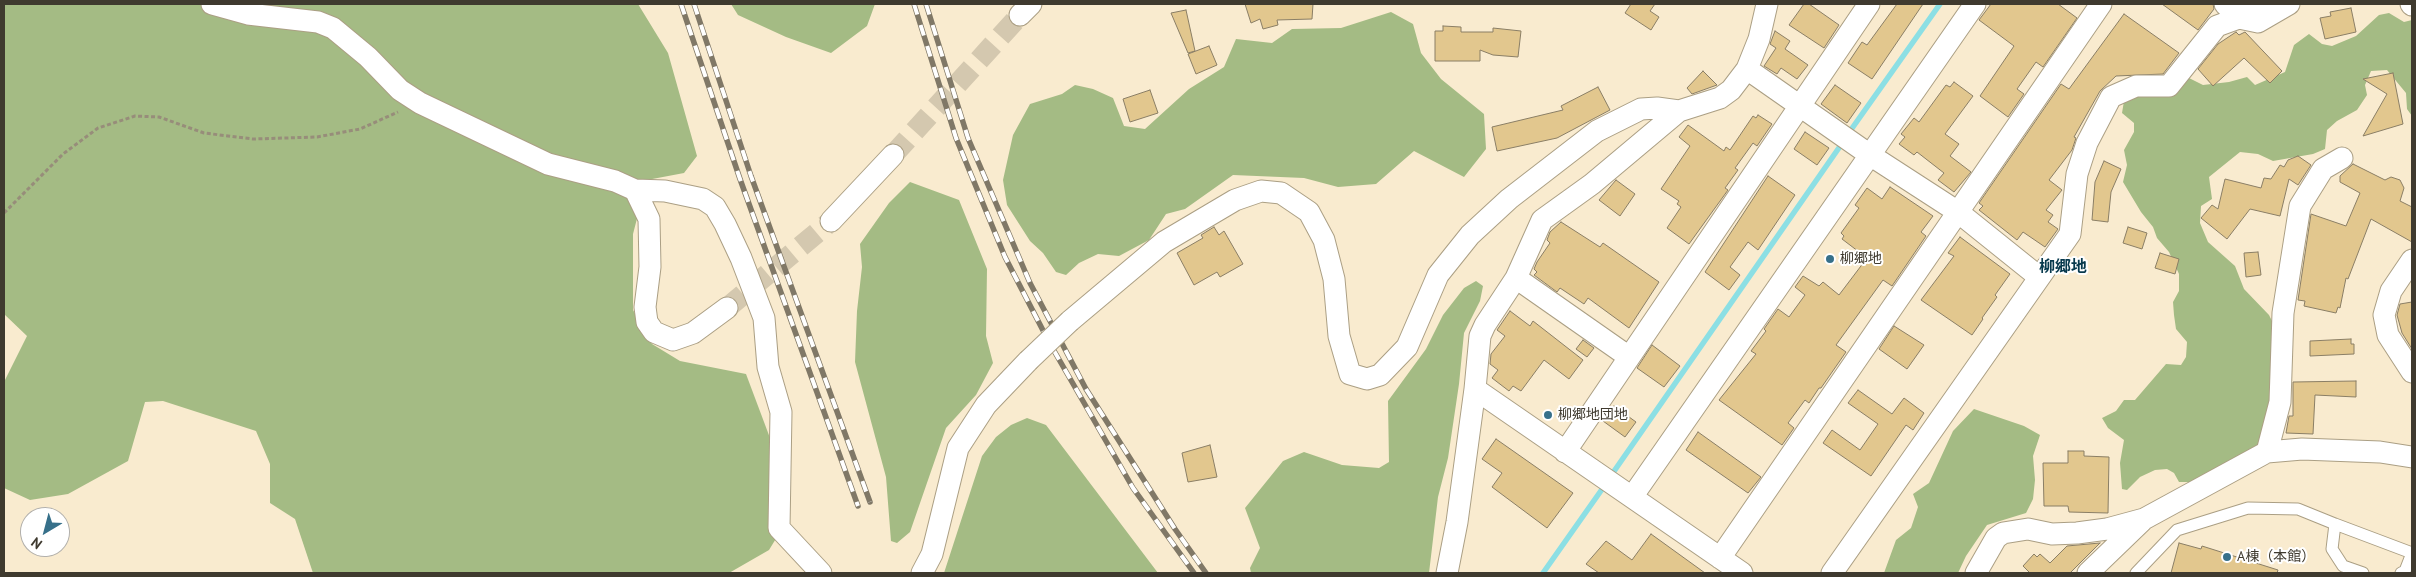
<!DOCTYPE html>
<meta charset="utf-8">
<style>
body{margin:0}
#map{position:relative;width:2416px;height:577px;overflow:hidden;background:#f9ebcf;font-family:"PT Sans",sans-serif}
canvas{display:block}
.frame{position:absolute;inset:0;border:5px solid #3f3a2f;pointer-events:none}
.north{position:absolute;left:20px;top:507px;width:50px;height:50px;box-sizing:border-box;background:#fff;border:1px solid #b2b0ac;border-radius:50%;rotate:217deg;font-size:14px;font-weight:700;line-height:20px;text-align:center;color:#3f3a2f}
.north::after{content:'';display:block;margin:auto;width:18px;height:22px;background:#37708a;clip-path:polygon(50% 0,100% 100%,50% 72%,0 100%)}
</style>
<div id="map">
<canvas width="2416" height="577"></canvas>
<div class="frame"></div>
<div class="north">N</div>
</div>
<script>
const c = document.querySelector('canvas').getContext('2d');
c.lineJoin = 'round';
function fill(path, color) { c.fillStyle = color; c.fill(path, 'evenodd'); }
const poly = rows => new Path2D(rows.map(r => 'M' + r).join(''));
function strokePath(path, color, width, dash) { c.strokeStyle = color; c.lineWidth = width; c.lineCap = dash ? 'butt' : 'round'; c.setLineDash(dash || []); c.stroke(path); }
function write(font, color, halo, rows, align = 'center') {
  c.font = font + ' "PT Sans","Noto Sans JP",sans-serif'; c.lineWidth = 4; c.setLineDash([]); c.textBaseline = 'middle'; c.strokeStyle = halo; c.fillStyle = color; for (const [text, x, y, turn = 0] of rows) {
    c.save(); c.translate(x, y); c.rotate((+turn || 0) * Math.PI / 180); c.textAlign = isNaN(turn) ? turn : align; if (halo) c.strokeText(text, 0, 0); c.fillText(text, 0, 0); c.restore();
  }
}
fill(poly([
 [4,4,638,4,668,53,697,156,684,173,647,180,633,234,633,310,652,344,680,361,746,374,782,470,788,519,769,550,729,573,313,573,295,519,270,503,270,464,256,431,163,401,145,402,128,461,68,494,30,500,4,488,4,382,27,336,4,314],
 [731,4,875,4,867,26,831,53,786,37,738,15],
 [1391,12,1413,24,1421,53,1441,79,1484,114,1486,149,1464,177,1414,151,1376,184,1338,187,1304,178,1233,175,1185,209,1166,214,1149,240,1119,256,1098,254,1079,263,1066,275,1056,272,1043,253,1030,241,1007,205,1003,180,1013,135,1030,104,1062,94,1075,85,1093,89,1113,98,1124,126,1145,129,1189,89,1224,67,1236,39,1272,43,1292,29,1341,28],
 [2389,13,2404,22,2412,20,2412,116,2407,109,2406,93,2387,70,2371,71,2365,85,2367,95,2357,110,2337,121,2327,130,2325,149,2313,154,2273,161,2258,154,2240,152,2209,177,2212,199,2201,206,2200,223,2208,242,2235,266,2244,289,2269,315,2276,329,2274,403,2259,448,2196,482,2179,482,2174,473,2167,469,2155,470,2140,477,2127,490,2122,489,2120,463,2124,440,2108,428,2102,418,2116,411,2124,400,2135,400,2166,364,2181,365,2186,357,2187,342,2176,329,2174,315,2173,302,2179,291,2179,274,2169,252,2157,238,2153,227,2141,212,2123,182,2127,165,2124,150,2134,132,2134,123,2122,113,2124,101,2167,81,2189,78,2203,85,2229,82,2247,77,2255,85,2285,72,2294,45,2309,34,2322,44,2332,46,2356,36,2379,15],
 [910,182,959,200,987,269,986,336,993,363,976,395,946,428,910,532,897,543,891,541,886,477,855,362,857,311,862,267,860,244,889,203],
 [1476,281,1483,286,1480,301,1464,333,1459,384,1448,458,1438,497,1429,573,1251,573,1250,568,1260,548,1245,508,1283,461,1304,452,1342,465,1379,468,1389,462,1388,401,1426,349,1443,315,1464,288],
 [1974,409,2024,426,2040,435,2033,456,2035,480,2033,499,2026,513,1987,525,1966,556,1958,573,1884,573,1896,540,1911,528,1918,507,1913,494,1929,483,1953,431],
 [1027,418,1046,425,1158,573,944,573,982,456,996,437,1011,425]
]), '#a4bb84');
strokePath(poly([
 [1848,134,1940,4],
 [1610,477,1843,142],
 [1543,573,1605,485]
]), '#8cdfe4', 5.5);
const building = poly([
 [1245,4,1313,4,1312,19,1277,20,1278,25,1263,29,1260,19,1251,23,1245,4],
 [1631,4,1655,4,1650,11,1659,17,1651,30,1625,13,1631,4],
 [1804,4,1809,4,1839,25,1824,48,1789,25,1804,4],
 [1897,4,1923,4,1872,79,1848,63,1862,42,1867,45,1897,4],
 [1991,4,2058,4,2077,18,2043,67,2036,62,2017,89,2024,94,2008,117,1980,96,2014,46,1979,20,1991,4],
 [2162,4,2213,4,2214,9,2198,30,2162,4],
 [2351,8,2356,32,2325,39,2320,18,2331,16,2330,12,2351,8],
 [1186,10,1195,51,1188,53,1171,13,1186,10],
 [2124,14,2179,53,2163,74,2116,76,2100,91,2074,137,2076,138,2072,150,2049,180,2062,190,2046,210,2053,215,2048,222,2058,229,2045,247,2023,232,2017,240,1979,210,1983,206,1979,203,2061,84,2069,89,2124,14],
 [1443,26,1461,27,1461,32,1493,32,1493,28,1521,31,1518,57,1493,55,1480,50,1480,61,1435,61,1435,31,1443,31,1443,26],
 [1775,31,1790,41,1785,49,1808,65,1797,79,1781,68,1777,74,1764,66,1776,48,1770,44,1775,31],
 [2236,32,2239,35,2245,32,2282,71,2270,83,2244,58,2213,86,2198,69,2218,44,2236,32],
 [1209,46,1217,65,1196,74,1188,54,1209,46],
 [1703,71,1717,85,1692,94,1687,88,1703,71],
 [2393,73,2403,124,2363,136,2387,94,2363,79,2393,73],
 [1954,82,1973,96,1945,134,1959,144,1950,156,1971,172,1954,192,1938,180,1944,173,1917,152,1914,155,1899,144,1905,137,1901,134,1914,118,1919,122,1946,85,1950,87,1954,82],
 [1835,85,1861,103,1847,123,1821,104,1835,85],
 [1598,87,1610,110,1557,138,1497,151,1492,127,1563,110,1561,106,1598,87],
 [1150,90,1158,113,1130,122,1123,99,1150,90],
 [1758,115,1772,124,1757,146,1753,143,1735,168,1738,170,1725,188,1728,190,1689,244,1667,228,1681,207,1677,204,1679,201,1661,189,1690,146,1679,137,1688,125,1724,151,1726,147,1730,150,1753,116,1756,118,1758,115],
 [1805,132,1829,148,1817,165,1794,149,1805,132],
 [2298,156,2311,165,2298,185,2289,179,2280,216,2250,209,2227,239,2201,218,2212,205,2218,209,2225,179,2261,188,2264,178,2271,179,2280,165,2284,167,2288,160,2298,156],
 [2104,161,2121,169,2111,192,2108,222,2092,220,2095,182,2104,161],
 [2353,164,2385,180,2391,177,2400,180,2404,188,2400,201,2412,207,2412,242,2371,219,2348,279,2346,278,2340,308,2338,307,2336,313,2304,306,2305,301,2298,300,2311,214,2346,226,2360,193,2340,182,2340,176,2353,164],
 [1768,176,1795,195,1758,250,1748,242,1730,267,1740,275,1729,290,1705,272,1768,176],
 [1616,180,1635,194,1620,216,1599,200,1616,180],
 [1890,187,1933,216,1921,232,1926,236,1892,286,1883,280,1836,345,1846,352,1821,388,1819,388,1809,403,1805,400,1788,423,1794,428,1782,445,1719,400,1756,354,1751,351,1766,331,1764,329,1778,309,1789,317,1805,295,1795,287,1803,276,1819,286,1823,282,1839,295,1867,258,1842,239,1844,236,1841,233,1859,208,1855,205,1867,188,1882,199,1890,187],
 [1561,222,1600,247,1603,243,1659,282,1629,328,1588,298,1584,304,1560,288,1557,292,1534,275,1537,272,1534,269,1537,262,1550,243,1547,240,1550,232,1561,222],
 [1214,227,1219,235,1224,231,1243,264,1220,277,1217,272,1194,285,1177,253,1203,238,1201,235,1214,227],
 [2128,227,2147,233,2142,249,2123,243,2128,227],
 [1960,237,2010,274,1995,295,1997,297,1982,318,1983,319,1972,335,1921,300,1954,256,1948,253,1960,237],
 [2258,252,2261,275,2246,277,2244,253,2258,252],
 [2160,253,2179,259,2175,274,2155,268,2160,253],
 [2412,302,2412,349,2402,333,2397,315,2400,304,2412,302],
 [1510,311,1530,326,1533,321,1583,360,1569,379,1544,360,1521,391,1513,386,1509,391,1492,378,1498,370,1490,364,1491,354,1505,336,1497,330,1510,311],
 [1894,326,1924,345,1907,369,1879,349,1894,326],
 [2351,339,2351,344,2354,344,2354,354,2310,356,2310,341,2351,339],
 [1583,340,1594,348,1587,357,1576,349,1583,340],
 [1652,345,1680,366,1664,387,1637,368,1652,345],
 [2356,381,2356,397,2315,395,2313,434,2286,433,2289,416,2293,416,2293,382,2356,381],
 [1858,390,1892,414,1904,398,1924,413,1913,430,1906,425,1871,476,1823,443,1832,430,1860,450,1878,424,1848,403,1858,390],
 [1614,406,1636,422,1625,437,1603,421,1614,406],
 [1698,432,1761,477,1748,493,1686,450,1698,432],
 [1496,439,1573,493,1547,528,1492,487,1502,473,1482,459,1496,439],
 [1210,445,1217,477,1188,482,1182,453,1210,445],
 [2068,451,2084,451,2084,456,2109,457,2108,513,2069,512,2068,506,2044,506,2043,463,2068,463,2068,451],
 [1651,534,1705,573,1599,573,1586,564,1606,541,1632,560,1651,534],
 [2100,543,2070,573,2030,573,2023,566,2034,554,2037,557,2040,554,2050,563,2067,546,2100,543],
 [2179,543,2201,549,2202,546,2278,570,2277,573,2171,573,2179,543]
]);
fill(building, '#e2c78e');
strokePath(building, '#8a7e65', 1);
strokePath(poly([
 [893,155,1020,15],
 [727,308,831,221]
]), '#d4c8af', 21, [21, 11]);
const lane = poly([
 [2136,573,2177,530,2248,508,2298,509,2335,524],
 [2363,573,2343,566,2332,549,2335,524,2412,553],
 [2401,573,2405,571,2412,553]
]);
const street = poly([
 [212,4,248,14,318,22,333,28,368,57,400,90,420,103,548,164,615,181,635,190,665,191,703,199,715,207,725,224,741,258,764,318,768,367,781,412,779,528,821,573],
 [2225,4,2239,18,2258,22,2289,4],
 [2411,4,2412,5],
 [1020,15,1031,4],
 [1747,69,1870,155,1958,212,2039,277],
 [635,190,649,219,650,267,645,307,647,322,654,332,673,340,693,333,727,308],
 [831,221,893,155],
 [2412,260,2391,291,2384,315,2388,335,2412,372],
 [1516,278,1629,357],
 [1070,321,1164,242,1235,200,1261,191,1281,193,1309,212,1324,240,1334,279,1339,336,1350,374,1367,379,1380,375,1407,347,1438,275,1470,235,1509,199,1597,131,1641,109,1657,108,1679,111],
 [1475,389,1742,573],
 [1565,452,1869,4],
 [2267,452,2280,402,2283,313,2300,206,2323,169,2342,158],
 [1632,497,1975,4],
 [1720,558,2101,4],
 [922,573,932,554,958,448,986,405,1028,361],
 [1447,573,1457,522,1475,389,1480,336,1485,325,1516,278,1542,220,1592,184,1679,111,1720,98,1731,90,1747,69,1759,39,1767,4],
 [1832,573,2070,234,2077,174,2087,143,2111,97,2136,86,2169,86,2217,26,2239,18,2258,4],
 [1976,573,1996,538,2003,533,2028,529,2052,534,2077,533,2107,529,2144,519,2267,452,2302,449,2380,452,2412,457],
 [2088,573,2142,521]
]);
strokePath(lane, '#ab9f84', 13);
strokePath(street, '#ab9f84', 23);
strokePath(poly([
 [4,213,63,154,98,128,135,116,159,117,204,133,253,139,317,137,360,129,398,112]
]), '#978d7a', 3, [4, 2.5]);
strokePath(lane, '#fff', 11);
strokePath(street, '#fff', 21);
const rail = poly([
 [681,4,740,179,858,506],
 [694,4,751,176,870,502],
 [914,4,956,138,1005,257,1049,342,1133,488,1194,573],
 [926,4,968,138,1030,283,1086,389,1175,529,1206,573]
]);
strokePath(rail, '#807867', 5.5);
strokePath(rail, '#fff', 4, [11]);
const streetBridge = poly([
 [1028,361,1070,321]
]);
strokePath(streetBridge, '#ab9f84', 23, []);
strokePath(streetBridge, '#fff', 21);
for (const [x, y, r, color] of [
 [1830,259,5,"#37708a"],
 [1548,415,5,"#37708a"],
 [2227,557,5,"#37708a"]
]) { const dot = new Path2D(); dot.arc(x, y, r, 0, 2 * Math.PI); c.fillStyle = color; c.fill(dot); strokePath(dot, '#fff', 2); }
write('14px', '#3f3a2f', '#fff', [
 ["柳郷地",1840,259],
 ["柳郷地団地",1558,415],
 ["A棟（本館）",2237,557]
], 'left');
write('bold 16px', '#07394d', '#fff', [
 ["柳郷地",2063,267]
]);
</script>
